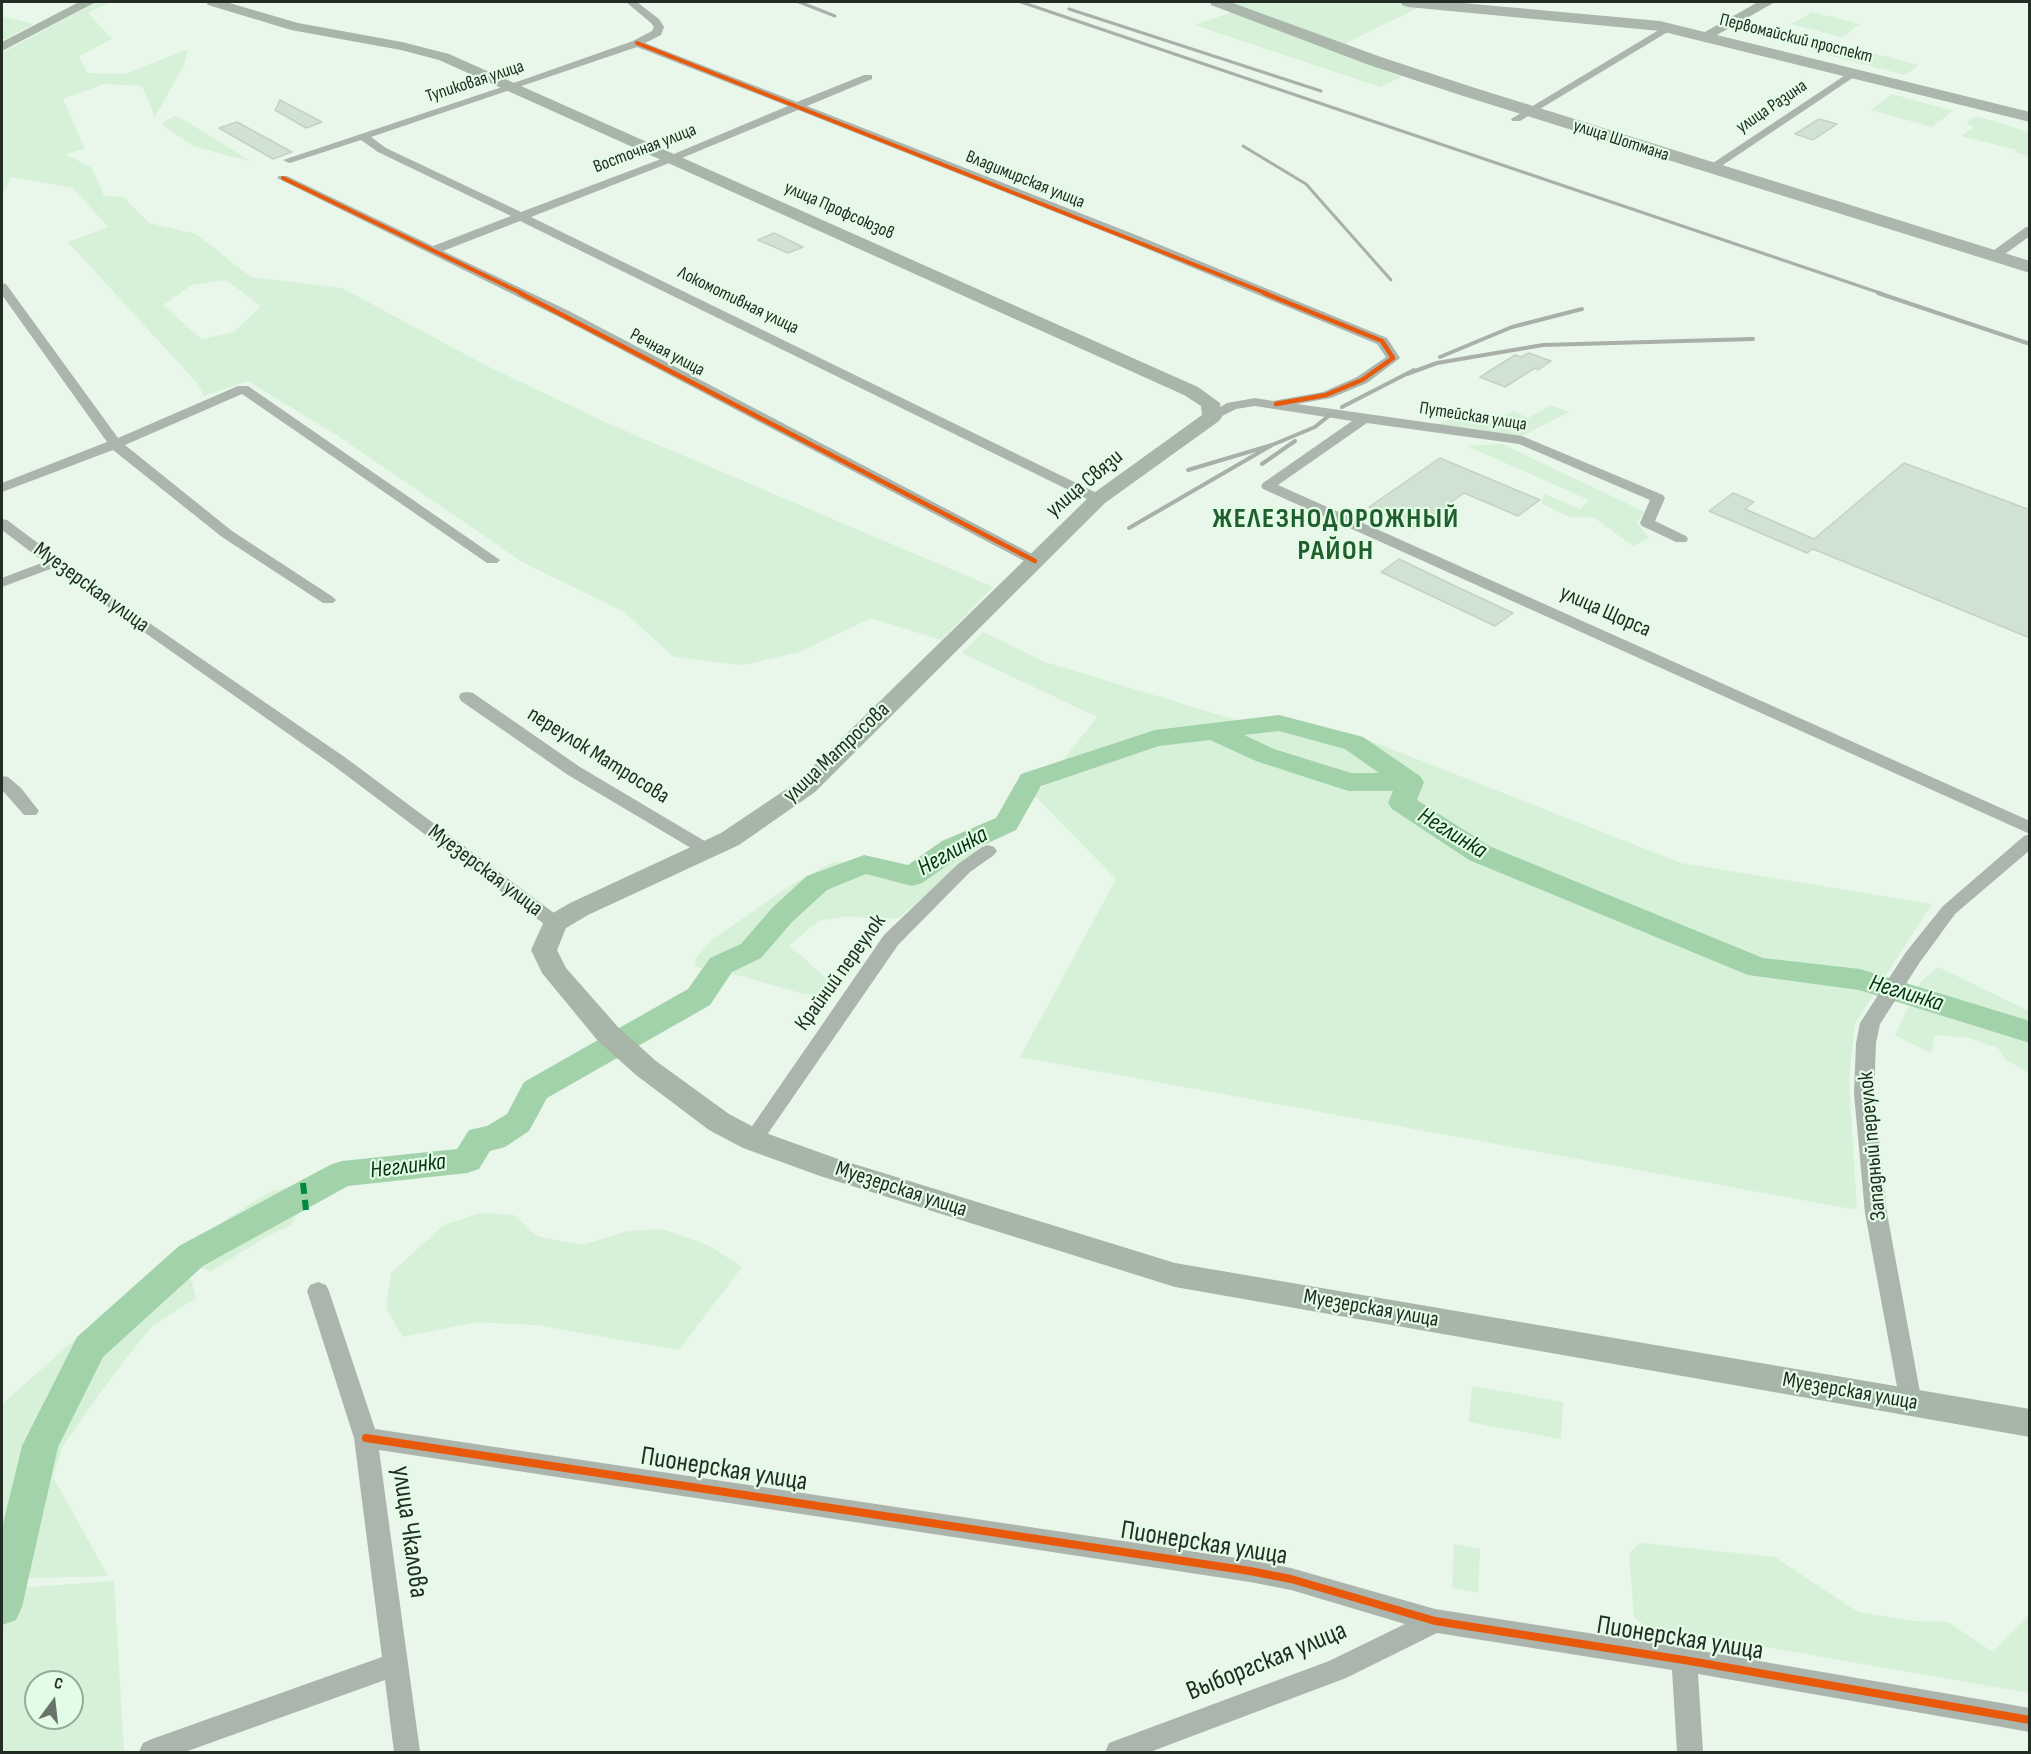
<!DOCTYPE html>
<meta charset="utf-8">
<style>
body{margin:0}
#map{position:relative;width:2031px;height:1754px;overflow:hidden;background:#e9f6ea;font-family:"Sofia Sans Condensed",sans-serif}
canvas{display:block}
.frame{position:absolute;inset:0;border:3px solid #242d25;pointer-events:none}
.north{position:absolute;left:24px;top:1670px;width:60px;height:60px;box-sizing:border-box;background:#e3fce6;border:2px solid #97a999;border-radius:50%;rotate:15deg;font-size:16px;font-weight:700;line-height:24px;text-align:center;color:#242d25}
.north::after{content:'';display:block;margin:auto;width:21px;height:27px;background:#69736a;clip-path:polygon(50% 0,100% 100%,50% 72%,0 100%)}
</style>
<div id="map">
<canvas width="2031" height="1754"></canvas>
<div class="frame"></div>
<div class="north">С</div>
</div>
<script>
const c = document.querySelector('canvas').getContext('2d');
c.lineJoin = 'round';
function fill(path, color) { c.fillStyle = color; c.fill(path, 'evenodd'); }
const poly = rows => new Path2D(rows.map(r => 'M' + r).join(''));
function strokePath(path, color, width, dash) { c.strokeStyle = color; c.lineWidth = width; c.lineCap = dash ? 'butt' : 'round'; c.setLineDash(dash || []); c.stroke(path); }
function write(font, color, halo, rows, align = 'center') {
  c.font = font + ' "Sofia Sans Condensed",sans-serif'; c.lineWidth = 4.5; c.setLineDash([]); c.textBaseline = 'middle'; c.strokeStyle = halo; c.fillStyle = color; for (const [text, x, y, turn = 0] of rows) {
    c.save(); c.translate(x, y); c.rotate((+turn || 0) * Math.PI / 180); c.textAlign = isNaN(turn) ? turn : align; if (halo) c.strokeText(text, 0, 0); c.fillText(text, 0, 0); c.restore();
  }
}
fill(poly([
 [97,2,110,2,88,13,112,39,79,56,87,73,125,74,188,49,184,65,155,117,142,86,104,84,63,99,85,149,65,154,92,168,104,196,123,197,149,223,196,234,251,277,342,288,485,365,609,424,993,587,941,640,871,618,800,652,743,665,674,657,624,612,524,563,338,436,248,381,204,396,198,384,68,242,108,227,73,188,11,177,2,195,2,53],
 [226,280,261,306,234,332,201,339,163,305,192,285],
 [1222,2,1387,2,1424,5,1340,46],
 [1236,11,1401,77,1380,87,1194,25],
 [1812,12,1860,24,1842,37,1791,24],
 [2,16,33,24,2,41],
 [1841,45,1876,54,1919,65,1905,75,1827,55],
 [1892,94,1953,111,1932,127,1871,110],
 [176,115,252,162,193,146,161,124],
 [1976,116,2029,132,2029,156,2015,152,2017,150,1961,136,1974,127,1966,123],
 [1551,405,1569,412,1520,437,1437,425,1451,418,1497,423,1513,411,1528,418],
 [1502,444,1645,512,1637,523,1649,538,1633,546,1593,517,1571,518,1542,504,1544,494,1580,509,1589,500,1467,446],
 [983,632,1045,662,1269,730,1348,732,1681,863,1932,904,1855,1023,1849,1079,1857,1210,1020,1057,1116,879,1035,796,1097,717,962,653],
 [964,845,977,848,977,854,898,918,878,919,847,916,819,921,789,945,827,979,823,995,804,994,740,976,696,967,695,959,713,939,791,885,833,862,842,862,913,882],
 [1938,967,2029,1011,2029,1073,2006,1060,1998,1048,1969,1038,1935,1035,1931,1053,1895,1035,1921,981],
 [286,1188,300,1208,291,1226,271,1234,211,1271,200,1268,191,1242,271,1191],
 [480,1213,514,1215,537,1236,583,1245,627,1231,662,1229,708,1245,742,1267,679,1350,536,1325,476,1322,403,1337,386,1308,391,1273,444,1225],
 [164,1261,190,1276,196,1298,152,1326,116,1371,62,1447,53,1477,108,1576,2,1579,2,1404],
 [1472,1386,1563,1402,1561,1439,1469,1422],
 [1640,1543,1775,1557,1858,1612,1915,1621,1948,1622,1993,1652,2029,1615,2029,1693,1645,1626,1634,1617,1629,1553],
 [1454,1544,1480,1549,1478,1593,1452,1588],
 [114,1581,124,1752,2,1752,2,1589],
 [36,1682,72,1682,72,1718,36,1718]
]), '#d6f1d8');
fill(poly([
 [1279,715,1363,737,1420,776,1424,782,1417,800,1489,846,1763,958,1860,969,2030,1021,2030,1043,1859,990,1748,975,1469,860,1392,809,1388,803,1393,791,1349,791,1339,788,1256,761,1210,740,1159,746,1041,786,1016,830,962,855,922,883,912,886,866,874,827,890,792,922,761,958,732,972,710,1005,547,1098,529,1131,505,1147,490,1151,479,1169,467,1173,348,1186,203,1266,103,1357,58,1447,22,1607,16,1620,2,1625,2,1528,22,1446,77,1337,179,1246,330,1165,342,1161,457,1149,469,1130,487,1126,507,1114,524,1082,688,989,710,958,741,944,772,908,807,876,864,855,908,865,942,841,996,818,1021,774,1155,730,1279,715],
 [1279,731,1345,749,1379,773,1351,773,1274,749,1244,735,1279,731]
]), '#a2d2a9');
const building = poly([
 [280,100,322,122,306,128,275,110,280,100],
 [1819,119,1837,124,1813,140,1795,134,1819,119],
 [237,122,292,152,273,159,219,128,237,122],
 [774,233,803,247,788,253,758,240,774,233],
 [1529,353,1551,361,1538,370,1535,368,1505,387,1480,377,1515,355,1521,357,1529,353],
 [1440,458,1540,500,1518,516,1464,493,1414,528,1369,507,1440,458],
 [1904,463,2030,510,2030,638,1813,549,1807,553,1709,511,1733,493,1754,502,1745,509,1814,539,1904,463],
 [1399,559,1455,586,1513,613,1495,626,1381,572,1399,559]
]);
fill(building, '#d0e2d2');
strokePath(building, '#c6d0c7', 1.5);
fill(poly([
 [626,2,637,2,659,19,664,27,661,35,645,43,797,102,864,75,872,75,872,79,807,106,1136,235,1387,338,1400,358,1367,383,1331,398,1297,404,1522,436,1663,495,1665,498,1655,521,1686,536,1688,539,1686,542,1676,542,1642,526,1640,523,1650,500,1519,444,1367,423,1278,485,2030,821,2030,834,1263,489,1261,486,1263,483,1352,421,1255,406,1236,409,1212,421,1205,417,1227,403,1255,398,1273,401,1323,392,1357,377,1386,357,1377,344,1128,241,798,110,677,160,531,217,1103,496,1105,499,1103,502,1093,502,520,221,443,251,569,311,1040,558,1043,561,1040,564,1030,564,559,317,277,178,279,176,287,176,433,246,511,216,378,152,361,140,293,162,289,163,283,160,508,85,633,41,652,31,654,27,651,23,626,2],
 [637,47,788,106,669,156,521,212,386,148,371,137,637,47],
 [1667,25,1672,28,1671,30,1520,121,1512,121,1511,119,1667,25],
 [1853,70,1858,73,1857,75,1714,171,1710,172,1704,169,1853,70],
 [2026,227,2030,227,2030,236,1998,259,1990,259,1990,253,2026,227],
 [2,283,6,284,118,438,238,386,248,386,500,560,497,563,487,563,242,394,125,445,232,531,333,597,336,600,333,603,323,603,222,537,113,450,2,492,2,483,107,442,2,295,2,283],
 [2,519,7,520,97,587,346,758,562,919,564,923,562,927,555,929,548,927,334,766,53,568,2,587,2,578,44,562,2,530,2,519],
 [467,692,473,693,580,767,713,846,716,850,713,854,701,854,568,775,461,701,459,697,461,693,467,692],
 [2,776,8,777,21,788,39,811,36,815,24,815,2,790,2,776],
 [2030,834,2030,850,1955,914,1920,962,1880,1024,1876,1043,1874,1094,1887,1213,1922,1403,1919,1410,1911,1413,1903,1410,1900,1403,1865,1213,1854,1094,1856,1043,1860,1023,1906,952,1943,906,2024,836,2030,834],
 [988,845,994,847,997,851,994,855,970,872,898,945,760,1145,753,1148,746,1145,743,1140,746,1135,884,935,958,864,982,847,988,845],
 [318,1282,326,1285,329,1291,375,1429,1250,1560,1291,1568,1435,1609,1684,1648,2030,1708,2030,1732,1698,1674,1703,1752,1677,1752,1672,1670,1437,1633,1346,1678,1150,1752,1105,1752,1109,1743,1329,1661,1405,1624,1291,1590,1250,1582,379,1450,420,1752,394,1752,385,1680,185,1752,139,1752,143,1743,152,1739,382,1657,354,1438,307,1291,310,1285,318,1282]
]), '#abb5ad');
fill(poly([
 [79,2,96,2,2,51,2,42,79,2],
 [206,2,226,2,298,23,402,42,449,54,1198,387,1220,403,1222,417,1219,421,1105,503,815,792,739,845,588,915,566,928,557,950,566,968,618,1027,656,1061,729,1114,763,1132,838,1159,1175,1263,2030,1409,2030,1437,1175,1287,820,1176,743,1148,709,1130,636,1075,598,1041,542,973,531,950,546,917,570,903,721,833,797,782,1091,495,1202,415,1201,406,1184,395,439,60,401,50,291,30,208,5,206,2],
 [1758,2,1775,2,1708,40,1698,40,1696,37,1758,2]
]), '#a8b5a9');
fill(poly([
 [1210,2,1230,2,1381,57,1472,87,2030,261,2030,273,1460,95,1369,65,1211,5,1210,2],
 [1401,2,1452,2,1660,21,2030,112,2030,122,1660,31,1408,7,1402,5,1401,2]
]), '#abb7ac');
strokePath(poly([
 [799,2,835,16],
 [1021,2,1883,294],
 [1069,9,1321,91],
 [1243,146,1306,184,1391,280]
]), '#a8b0a9', 3);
strokePath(poly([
 [1878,293,2030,344],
 [1440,357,1512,327,1582,309],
 [1407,374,1437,363,1543,345,1753,339],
 [1342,407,1414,370],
 [1262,464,1295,441],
 [1188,470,1272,445,1315,427,1331,414],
 [1129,528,1272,445]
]), '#a8b0a9', 4);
strokePath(poly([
 [303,1183,306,1210]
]), '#00873e', 6, [11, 6]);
strokePath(poly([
 [637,43,1268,294],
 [283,178,523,294]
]), '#e8590c', 4);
strokePath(poly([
 [520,293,1035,561],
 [1264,293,1382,341,1393,358,1362,380,1326,395,1276,404]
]), '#e8590c', 4.5);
strokePath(poly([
 [366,1438,1250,1571,1291,1579,1435,1621,1684,1660,2030,1720]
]), '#e8590c', 8);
write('18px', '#242d25', '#e3fce6', [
 ["Первомайский проспект",1796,39,14],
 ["Тупиковая улица",475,82,-18],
 ["улица Разина",1772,107,-34],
 ["улица Шотмана",1621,141,18],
 ["Восточная улица",645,149,-21],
 ["Владимирская улица",1025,180,22],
 ["улица Профсоюзов",839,211,24],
 ["Локомотивная улица",738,301,26],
 ["Речная улица",667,353,28],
 ["Путейская улица",1473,417,9]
]);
write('22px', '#242d25', '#e3fce6', [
 ["улица Связи",1085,484,-40],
 ["Муезерская улица",91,588,36],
 ["улица Щорса",1605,612,24],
 ["улица Матросова",837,753,-43],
 ["переулок Матросова",598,756,32],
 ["Муезерская улица",485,871,37],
 ["Крайний переулок",841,973,-54],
 ["Западный переулок",1873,1146,-95],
 ["Муезерская улица",901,1190,18],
 ["Муезерская улица",1371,1309,10],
 ["Муезерская улица",1850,1392,10]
]);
write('italic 24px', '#043412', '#e3fce6', [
 ["Неглинка",1452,834,31],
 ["Неглинка",953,852,-29],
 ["Неглинка",1906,994,17],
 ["Неглинка",408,1167,-7]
]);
write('27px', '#242d25', '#e3fce6', [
 ["Пионерская улица",724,1470,9],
 ["улица Чкалова",409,1532,82],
 ["Пионерская улица",1204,1544,9],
 ["Пионерская улица",1680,1639,9],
 ["Выборгская улица",1267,1662,-22]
]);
c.letterSpacing = '1.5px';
write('bold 28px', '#205e2e', '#e3fce6', [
 ["ЖЕЛЕЗНОДОРОЖНЫЙ",1336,520],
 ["РАЙОН",1336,552]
]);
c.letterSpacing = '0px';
</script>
